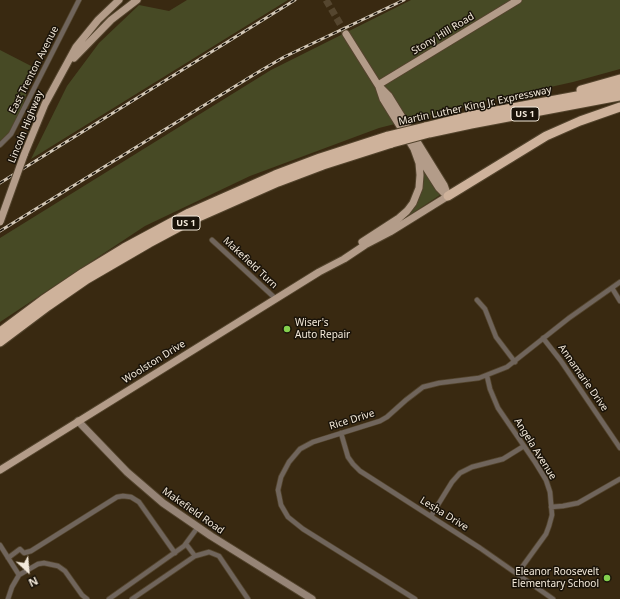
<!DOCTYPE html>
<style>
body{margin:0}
#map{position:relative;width:620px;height:599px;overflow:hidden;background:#392911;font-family:"Noto Sans",sans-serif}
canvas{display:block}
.north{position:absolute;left:8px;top:551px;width:40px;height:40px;-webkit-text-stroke:3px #1a1309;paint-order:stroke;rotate:154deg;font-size:11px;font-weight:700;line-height:16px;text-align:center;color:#f3e9da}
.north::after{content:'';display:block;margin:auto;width:14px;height:18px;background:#f3e9da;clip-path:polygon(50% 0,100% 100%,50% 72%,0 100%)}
</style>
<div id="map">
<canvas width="620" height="599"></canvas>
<div class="north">N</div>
</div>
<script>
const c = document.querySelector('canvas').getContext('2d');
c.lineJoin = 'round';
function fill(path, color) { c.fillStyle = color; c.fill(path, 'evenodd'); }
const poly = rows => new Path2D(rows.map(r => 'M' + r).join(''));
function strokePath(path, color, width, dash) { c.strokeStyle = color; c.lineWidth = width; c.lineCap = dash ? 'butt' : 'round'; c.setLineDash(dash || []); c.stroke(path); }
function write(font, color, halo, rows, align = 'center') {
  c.font = font + ' "Noto Sans",sans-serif'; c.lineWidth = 3; c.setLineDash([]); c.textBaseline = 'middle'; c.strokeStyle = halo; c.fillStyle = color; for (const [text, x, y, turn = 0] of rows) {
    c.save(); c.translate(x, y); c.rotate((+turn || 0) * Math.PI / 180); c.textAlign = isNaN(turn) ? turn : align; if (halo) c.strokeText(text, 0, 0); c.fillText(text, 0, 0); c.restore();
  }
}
fill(poly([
 [187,0,288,0,31,159,67,86,99,43,139,5,169,11],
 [411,0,620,0,620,69,573,82,474,104,379,128,250,176,145,226,0,322,0,238,271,70],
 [0,50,35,68,20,113,8,136,0,143],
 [426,172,440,195,407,217,406,215,423,173]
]), '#474a25');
strokePath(poly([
 [326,0,346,34]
]), '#55462f', 7, [7, 3.5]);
const street = poly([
 [0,145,11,134,79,0],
 [212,240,276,299],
 [612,288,620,301],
 [477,300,485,309,496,337,515,362],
 [543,338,561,361,620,448],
 [487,376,490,389,498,408,535,462,546,480,550,492,552,515,549,526,546,534,517,574],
 [341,433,348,457,353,464,360,471,480,548,553,599],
 [551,507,563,506,578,503,620,479],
 [431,516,452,482,460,473,472,467,503,459,524,446],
 [186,544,195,556],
 [0,545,19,575],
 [8,558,20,549,24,553,31,551,117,497,123,496,131,497,139,502,175,553],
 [8,599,12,587,19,575,38,564,44,563,58,566,65,571,82,595,87,599],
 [109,599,184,546,198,527],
 [132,599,195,556,209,552,219,556,248,599],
 [415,599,303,529,288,517,281,505,278,490,281,477,289,462,300,449,313,442,380,421,387,417,406,400,423,387,439,383,479,378,507,367,569,318,620,282]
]);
const secondary = poly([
 [78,421,127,472,163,503,211,536,312,599]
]);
const primary = poly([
 [346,34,378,85,389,96,444,185,448,196],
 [74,58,111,20,137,0],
 [378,85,518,0],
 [379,87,383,99,414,149,439,188,446,195],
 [24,155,45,104,76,47,98,20,119,0],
 [362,242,399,218,407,211,413,203,419,188,420,175,419,163,414,149],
 [0,470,319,272,344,259,365,245,390,232,448,196]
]);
const highway = poly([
 [581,90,620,79],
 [425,127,469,116,620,88],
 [429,133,471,124,620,96],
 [448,196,546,136,580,121,620,107],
 [0,332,43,300,83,273,124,248,189,213,275,175,320,158,388,136],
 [0,342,48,306,87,279,149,243,192,220,278,182,323,165,392,143]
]);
strokePath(street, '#53442d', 6);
strokePath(secondary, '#53442d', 9);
strokePath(primary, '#53442d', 9);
strokePath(highway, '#53442d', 11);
strokePath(street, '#70655c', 4.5);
strokePath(secondary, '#968476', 7);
strokePath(primary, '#b39c89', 7);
strokePath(highway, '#ceb29b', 9);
const rail = poly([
 [0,183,295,0],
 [0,231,255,74,284,57,404,0]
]);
strokePath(rail, '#d2c7b7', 3);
strokePath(rail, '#1a1309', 1.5, [4.5]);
const primaryBridge = poly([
 [0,222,24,155]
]);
const highwayBridge = poly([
 [388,136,425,127],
 [392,143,429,133]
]);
strokePath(primaryBridge, '#53442d', 9, []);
strokePath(highwayBridge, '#53442d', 11, []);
strokePath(primaryBridge, '#b39c89', 7);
strokePath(highwayBridge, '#ceb29b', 9);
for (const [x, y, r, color] of [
 [287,329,4,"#84d04e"],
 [607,578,4,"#84d04e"]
]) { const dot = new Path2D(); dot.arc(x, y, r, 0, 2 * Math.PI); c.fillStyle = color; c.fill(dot); strokePath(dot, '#1a1309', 1.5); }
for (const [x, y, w] of [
 [525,114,28],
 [186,223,28]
]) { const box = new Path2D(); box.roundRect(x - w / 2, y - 7, w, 14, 3); c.fillStyle = '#1a1309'; c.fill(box); strokePath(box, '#f3e9da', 1); }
write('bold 9px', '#f3e9da', null, [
 ["US 1",525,114],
 ["US 1",186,223]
]);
write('10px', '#f3e9da', '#1a1309', [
 ["Stony Hill Road",443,34,-31],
 ["East Trenton Avenue",34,70,-63],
 ["Martin Luther King Jr. Expressway",475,106,-12],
 ["Lincoln Highway",26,127,-68],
 ["Makefield Turn",250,263,43],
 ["Woolston Drive",154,362,-32],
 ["Annamarie Drive",583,378,55],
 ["Rice Drive",352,420,-17],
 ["Angela Avenue",535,449,58],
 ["Makefield Road",193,511,35],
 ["Lesha Drive",444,514,32]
]);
write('10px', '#f3e9da', '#1a1309', [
 ["Wiser's",295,323],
 ["Auto Repair",295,335],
 ["Eleanor Roosevelt",599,572,"right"],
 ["Elementary School",599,584,"right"]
], 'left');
</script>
